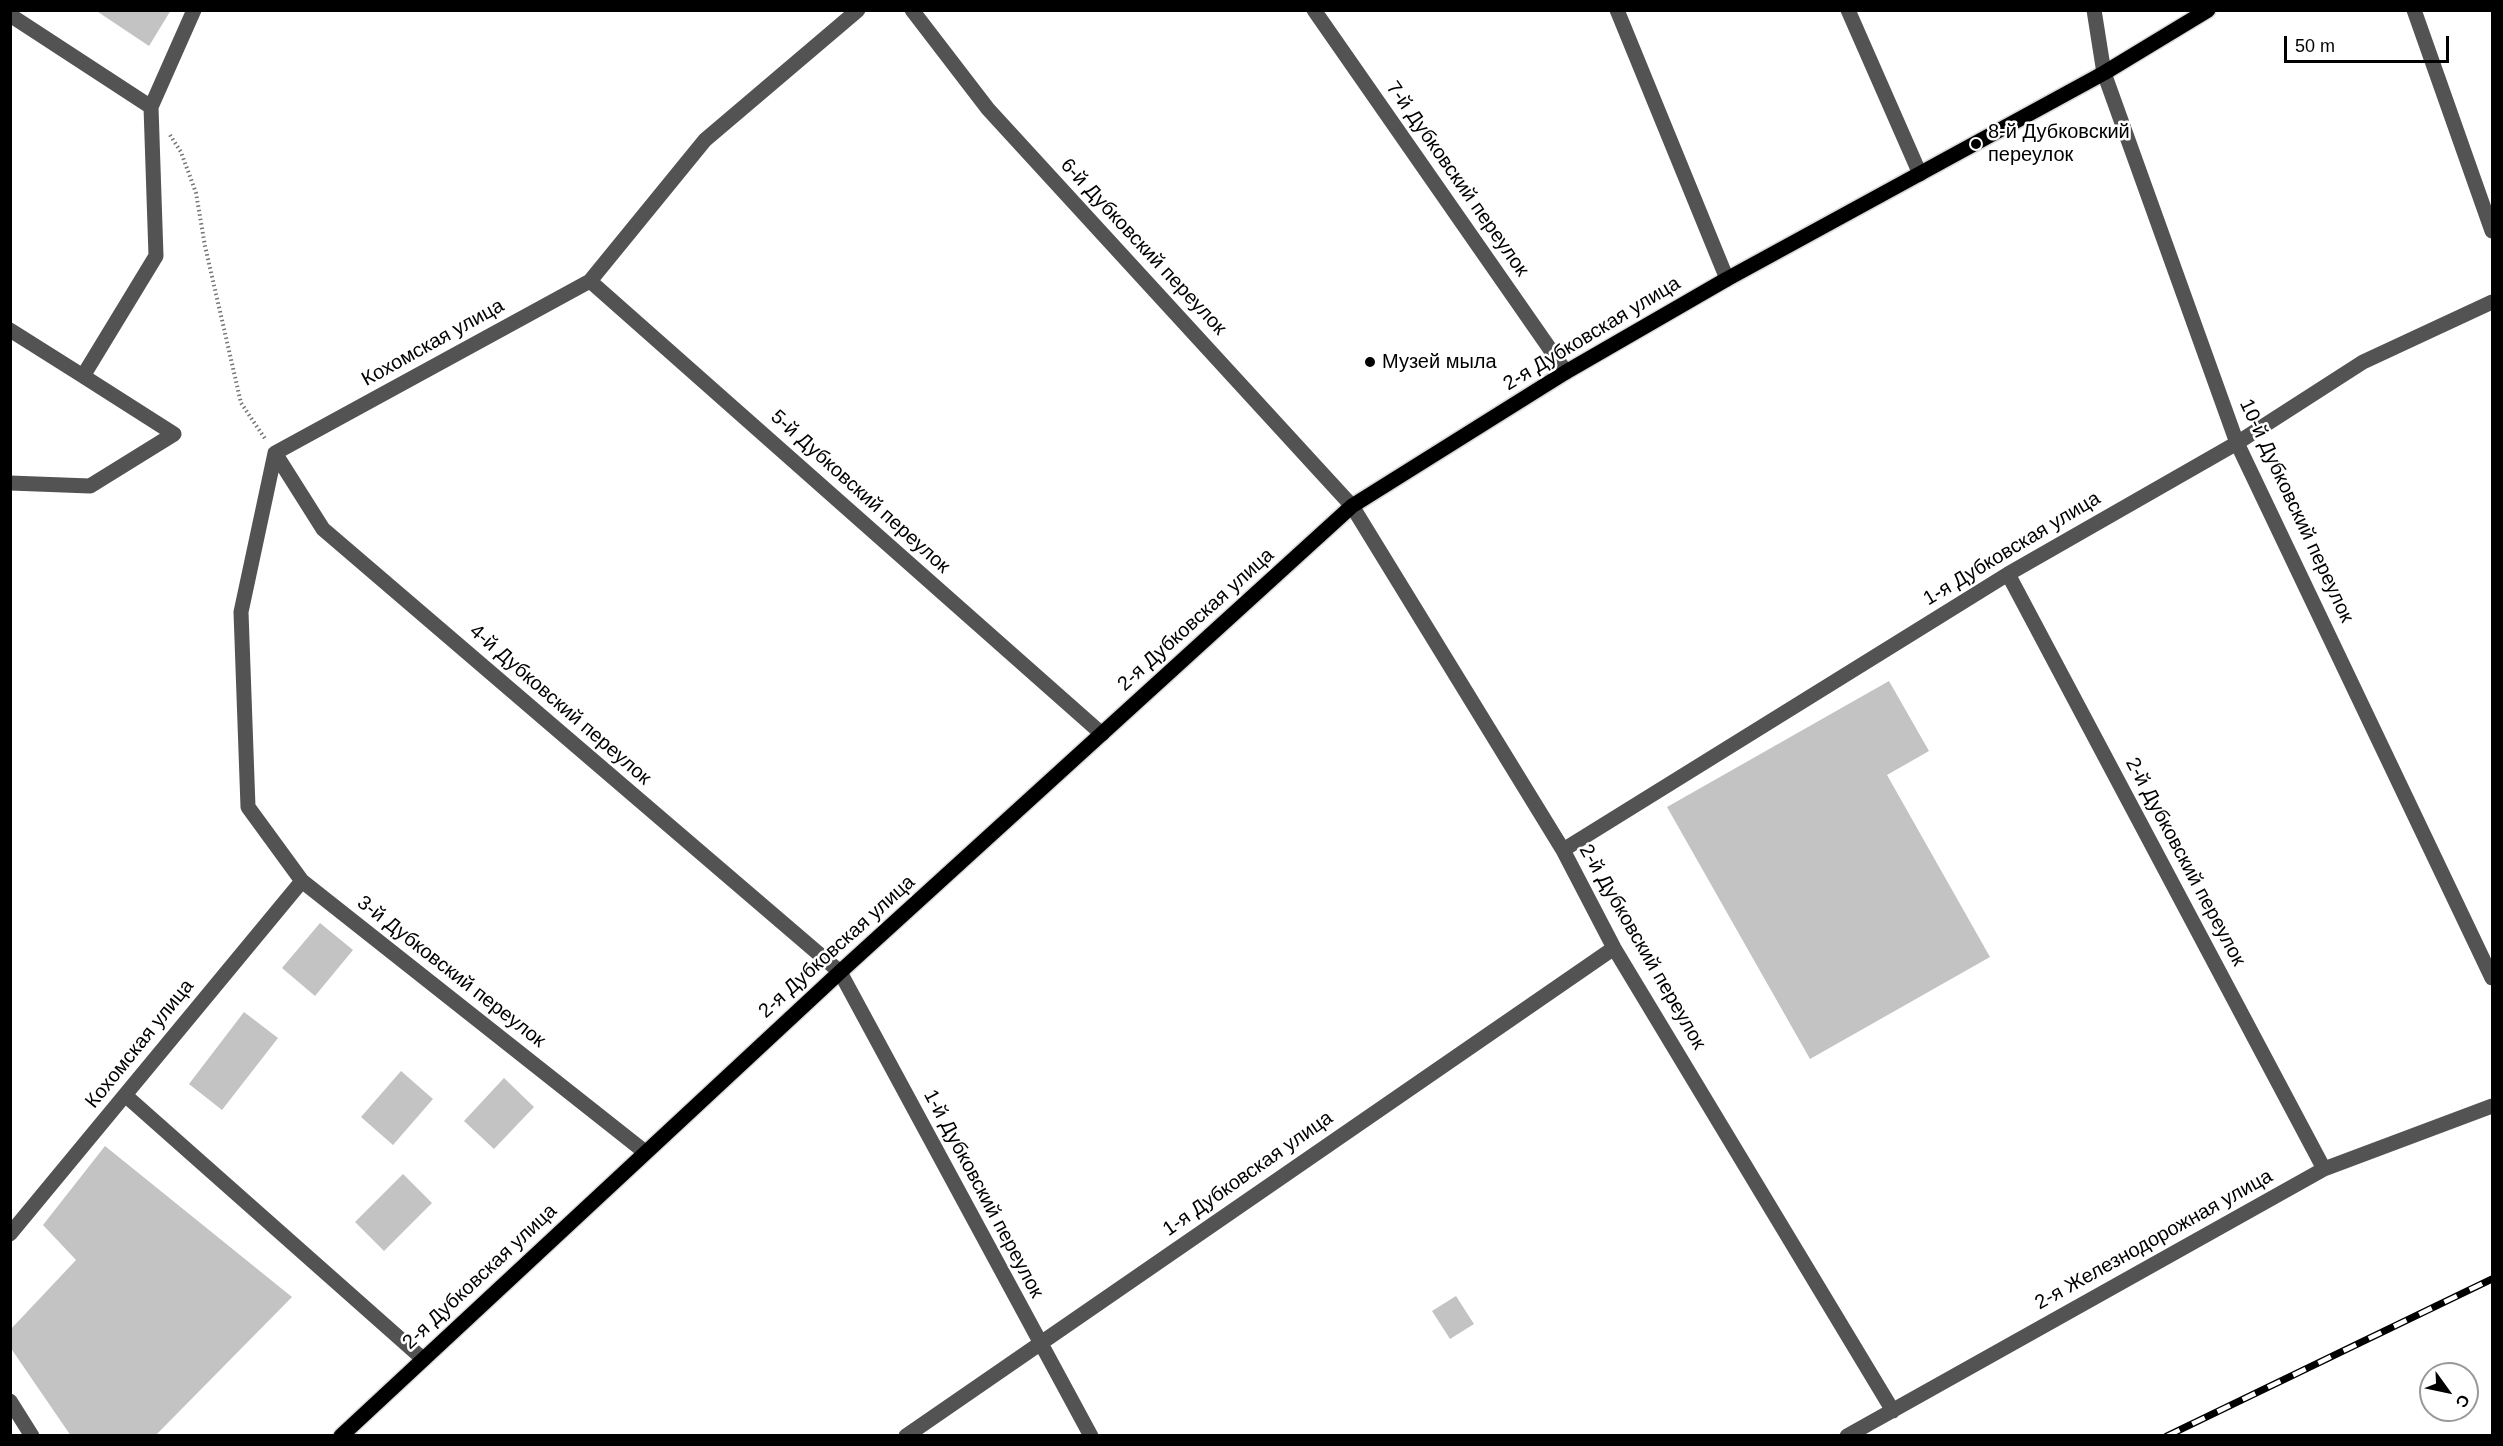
<!DOCTYPE html>
<meta charset="utf-8">
<style>
body{margin:0}
#map{position:relative;width:2503px;height:1446px;overflow:hidden;background:#fff;font-family:Helvetica,sans-serif}
canvas{display:block}
.frame{position:absolute;inset:0;border:12px solid #000;pointer-events:none}
.north{position:absolute;left:2419px;top:1362px;width:60px;height:60px;box-sizing:border-box;background:#fff;border:2px solid #999;border-radius:50%;rotate:123deg;font-size:16px;font-weight:700;line-height:24px;text-align:center;color:#000}
.north::after{content:'';display:block;margin:auto;width:21px;height:27px;background:#000;clip-path:polygon(50% 0,100% 100%,50% 72%,0 100%)}
.scale{position:absolute;left:2284px;top:36px;width:165px;height:27px;box-sizing:border-box;border:3px solid #000;border-top:0;padding-left:8px;font-size:18px;line-height:21px;white-space:nowrap;color:#000;-webkit-text-stroke:4px #fff;paint-order:stroke}
</style>
<div id="map">
<canvas width="2503" height="1446"></canvas>
<div class="frame"></div>
<div class="north">С</div>
<div class="scale">50 m</div>
</div>
<script>
const c = document.querySelector('canvas').getContext('2d');
c.lineJoin = 'round';
function fill(path, color) { c.fillStyle = color; c.fill(path, 'evenodd'); }
const poly = rows => new Path2D(rows.map(r => 'M' + r).join(''));
function strokePath(path, color, width, dash) { c.strokeStyle = color; c.lineWidth = width; c.lineCap = dash ? 'butt' : 'round'; c.setLineDash(dash || []); c.stroke(path); }
function write(font, color, halo, rows, align = 'center') {
  c.font = font + ' Helvetica,sans-serif'; c.lineWidth = 5; c.setLineDash([]); c.textBaseline = 'middle'; c.strokeStyle = halo; c.fillStyle = color; for (const [text, x, y, turn = 0] of rows) {
    c.save(); c.translate(x, y); c.rotate((+turn || 0) * Math.PI / 180); c.textAlign = isNaN(turn) ? turn : align; if (halo) c.strokeText(text, 0, 0); c.fillText(text, 0, 0); c.restore();
  }
}
fill(poly([
 [95,10,171,10,149,46],
 [1889,681,1929,751,1887,775,1990,957,1810,1059,1667,807],
 [320,923,353,950,315,996,282,968],
 [244,1012,278,1038,222,1110,189,1084],
 [401,1071,433,1099,393,1145,361,1117],
 [504,1078,534,1107,494,1149,464,1121],
 [105,1146,292,1297,155,1436,71,1436,10,1347,10,1330,76,1260,43,1225],
 [403,1174,432,1203,384,1251,355,1222],
 [1456,1296,1474,1324,1450,1339,1432,1311]
]), '#c3c3c3');
const major = poly([
 [341,1436,840,972,1352,506,1566,372,1727,279,2104,73,2208,10]
]);
strokePath(major, '#dbdbdb', 18);
strokePath(poly([
 [170,135,181,152,196,193,205,246,241,403,266,440]
]), '#757575', 4, [1.5, 3]);
strokePath(poly([
 [912,10,988,109,1352,506,1563,850,1614,948,1893,1411],
 [1314,10,1566,372],
 [1617,10,1727,279],
 [1848,10,1920,174],
 [2094,10,2104,73,2237,443,2492,978],
 [2414,10,2492,231],
 [10,15,151,107],
 [590,281,1102,734],
 [10,330,83,376],
 [275,453,323,529,840,972,1091,1436],
 [10,483,90,486,174,434,83,376,156,256,151,107,194,10],
 [2008,574,2324,1169],
 [1563,850,2008,574,2237,443,2363,362,2492,302],
 [125,1095,423,1359],
 [645,1152,302,881,248,807,241,612,275,453,590,281,705,140,858,10],
 [10,1234,302,881],
 [10,1401,32,1436],
 [906,1436,1614,948],
 [1847,1436,2324,1169,2492,1106]
]), '#535353', 15);
strokePath(major, '#000', 15);
const rail = poly([
 [2167,1436,2492,1279]
]);
strokePath(rail, '#000', 7);
strokePath(rail, '#fff', 4.5, [14]);
for (const [x, y, r, color] of [
 [1976,144,6,"#000"],
 [1370,362,6,"#000"]
]) { const dot = new Path2D(); dot.arc(x, y, r, 0, 2 * Math.PI); c.fillStyle = color; c.fill(dot); strokePath(dot, '#fff', 2); }
write('20px', '#000', '#fff', [
 ["8-й Дубковский",1988,132],
 ["переулок",1988,155],
 ["Музей мыла",1382,362]
], 'left');
write('20px', '#000', '#fff', [
 ["7-й Дубковский переулок",1457,179,55],
 ["6-й Дубковский переулок",1143,247,47],
 ["2-я Дубковская улица",1592,334,-31],
 ["Кохомская улица",433,343,-29],
 ["5-й Дубковский переулок",860,492,42],
 ["10-й Дубковский переулок",2296,511,65],
 ["1-я Дубковская улица",2012,549,-31],
 ["2-я Дубковская улица",1196,620,-42],
 ["4-й Дубковский переулок",560,705,41],
 ["2-й Дубковский переулок",2185,862,62],
 ["2-я Дубковская улица",837,947,-42],
 ["2-й Дубковский переулок",1642,947,60],
 ["3-й Дубковский переулок",451,972,38],
 ["Кохомская улица",140,1044,-51],
 ["1-я Дубковская улица",1248,1174,-35],
 ["1-й Дубковский переулок",983,1194,62],
 ["2-я Железнодорожная улица",2154,1240,-29],
 ["2-я Дубковская улица",480,1277,-43]
]);
</script>
